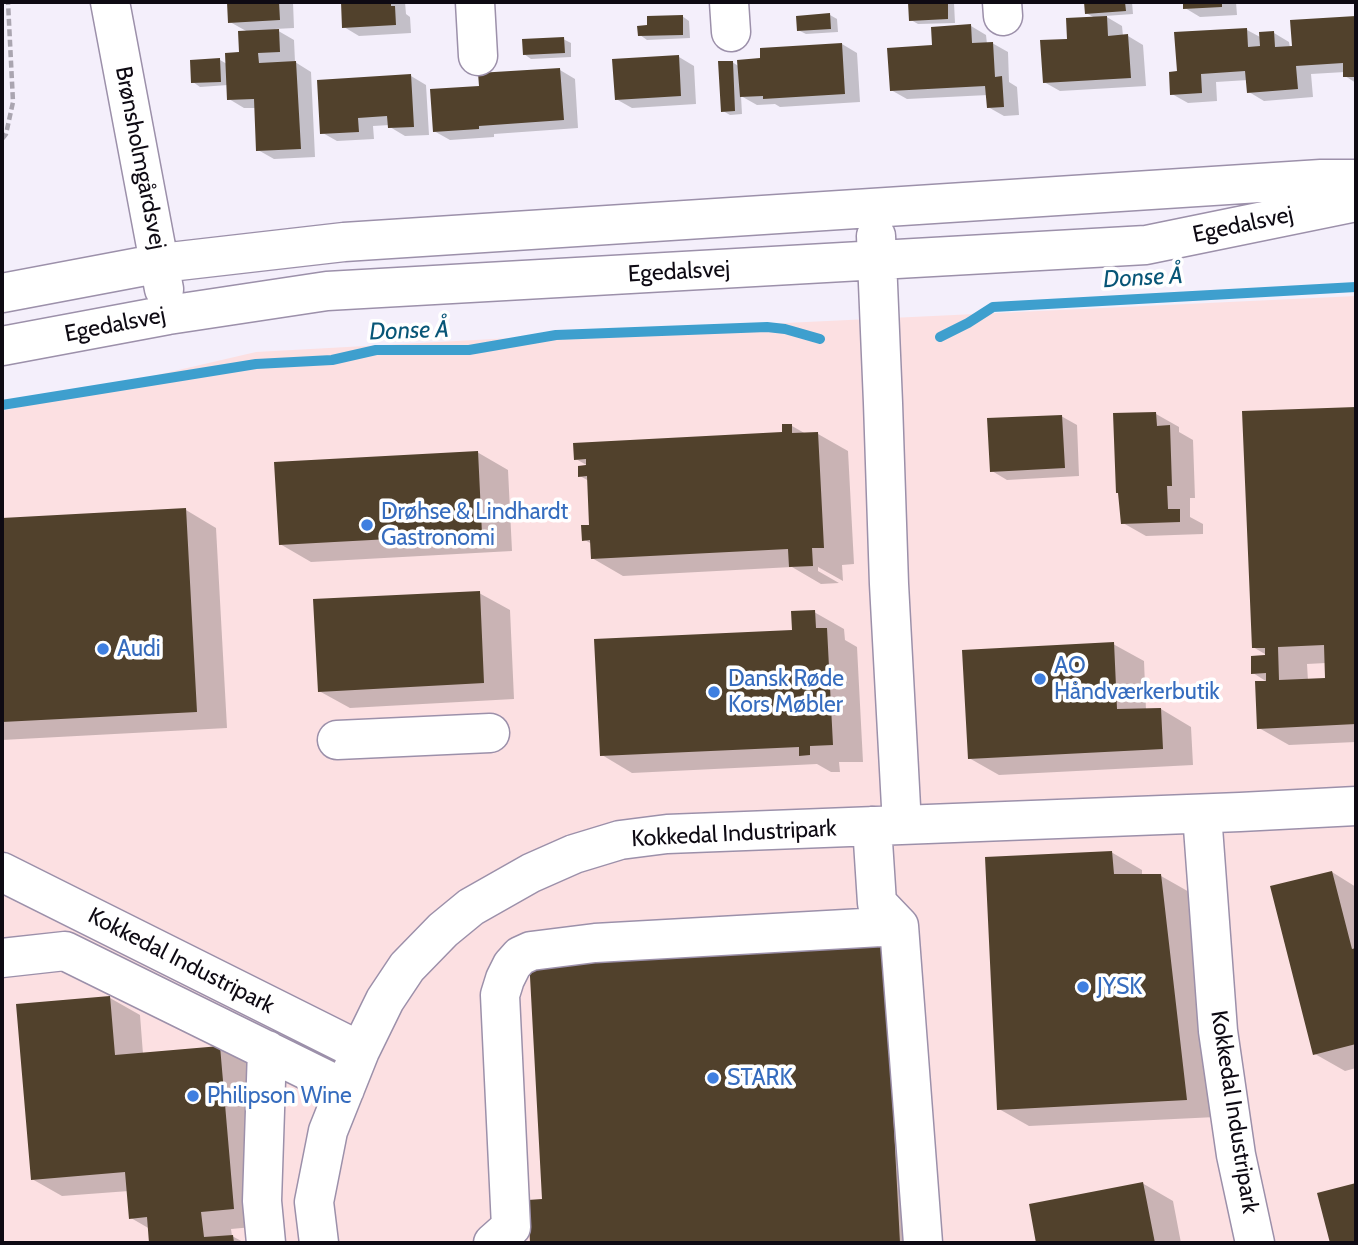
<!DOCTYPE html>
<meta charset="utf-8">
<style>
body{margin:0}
#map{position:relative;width:1358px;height:1245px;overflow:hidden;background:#f4effb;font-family:Cabin,sans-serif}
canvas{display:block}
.frame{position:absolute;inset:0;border:4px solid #0e0a13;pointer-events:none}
</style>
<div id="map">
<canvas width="1358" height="1245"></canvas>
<div class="frame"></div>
</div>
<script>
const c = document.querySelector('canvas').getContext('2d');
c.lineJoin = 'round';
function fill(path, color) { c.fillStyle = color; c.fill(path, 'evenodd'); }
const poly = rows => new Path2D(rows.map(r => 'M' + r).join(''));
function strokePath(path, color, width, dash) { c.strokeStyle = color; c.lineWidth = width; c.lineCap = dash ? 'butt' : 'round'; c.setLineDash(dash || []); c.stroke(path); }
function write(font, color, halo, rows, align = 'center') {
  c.font = font + ' Cabin,sans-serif'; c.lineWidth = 7; c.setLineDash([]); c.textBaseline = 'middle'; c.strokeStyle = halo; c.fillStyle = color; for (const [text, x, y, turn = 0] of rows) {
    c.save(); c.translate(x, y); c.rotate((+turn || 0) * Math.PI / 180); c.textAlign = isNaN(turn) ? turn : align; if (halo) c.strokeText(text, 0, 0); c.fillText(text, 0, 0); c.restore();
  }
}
fill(poly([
 [1356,296,1356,1243,2,1243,2,411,256,352,785,323]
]), '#fce0e2');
fill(poly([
 [229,2,293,2,294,28,275,29,294,40,295,62,311,72,315,157,274,159,258,150,256,108,244,108,229,99,228,85,200,87,193,82,220,60,227,64,241,54,248,32,230,22],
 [354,2,405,2,406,14,410,17,411,33,359,36,344,27],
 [910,2,953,2,954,3,955,23,918,24,911,20],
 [1085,2,1132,2,1133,14,1105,16,1122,26,1123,36,1128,36,1143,45,1146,86,1060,91,1044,82,1069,40,1095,18,1086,13],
 [1184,2,1236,2,1237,15,1200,17,1185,8],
 [830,15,837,19,838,32,806,34,798,30],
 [682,16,689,21,690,38,647,40,640,35,649,27],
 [1356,17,1356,83,1345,76,1345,72,1311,74,1313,97,1264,101,1249,92,1248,80,1216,82,1217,101,1188,103,1172,94,1179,72,1247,30,1262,38,1274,33,1289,42,1290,48,1294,47,1292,22],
 [971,26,986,35,987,44,992,43,1008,52,1009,82,1017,87,1019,115,1004,116,988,107,988,95,907,99,891,90,934,47],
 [563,39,571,43,571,57,531,59,524,54],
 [842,44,857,53,860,102,780,107,775,104,757,105,741,96,742,114,730,115,723,111,732,62,740,67,762,60],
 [679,57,694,66,696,104,632,108,616,99],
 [560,70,575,79,578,128,494,134,494,137,450,140,434,131,480,87],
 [411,76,426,85,429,135,405,136,390,127,390,125,373,126,374,139,337,141,321,132],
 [1356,408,1356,742,1289,745,1259,728,1269,683,1253,673,1270,657,1253,647,1243,413],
 [1326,663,1327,680,1308,681,1307,664],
 [1156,414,1179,427,1179,432,1193,440,1195,498,1190,498,1190,517,1203,524,1203,534,1146,536,1123,523],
 [1061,416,1077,425,1079,476,1007,480,992,471],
 [792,426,806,434,818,434,848,451,854,564,842,565,843,581,818,567,818,571,839,583,821,584,792,567,623,576,592,558,592,544,583,539,591,527,589,481,580,476,590,467,576,459,784,434],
 [477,452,508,470,512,551,311,562,280,544],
 [186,510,216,528,227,728,2,740,2,520],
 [479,593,510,610,514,699,350,708,319,691],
 [814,612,844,629,845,640,857,647,863,762,839,762,840,772,831,772,817,764,632,773,602,755,794,631],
 [1113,644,1144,661,1146,710,1161,709,1191,727,1193,765,999,775,969,758],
 [1111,852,1142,870,1142,876,1161,876,1191,893,1216,1117,1029,1126,999,1109],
 [1332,872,1356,887,1356,1068,1345,1071,1315,1054],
 [884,941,929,1243,532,1243,530,1202,544,1201],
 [110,998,140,1015,143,1054,220,1047,250,1065,264,1226,231,1229,232,1236,245,1243,151,1243,150,1229,131,1218,129,1191,62,1196,32,1179],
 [1142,1183,1173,1201,1181,1243,1038,1243,1031,1205]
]), '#0003');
strokePath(poly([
 [940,337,968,323,993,307,1356,287],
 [2,405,256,364,332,360,376,350,469,350,556,335,767,327,785,329,820,339]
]), '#3e9fce', 10);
fill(poly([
 [227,2,279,2,280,20,228,23],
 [341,2,391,2,391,6,395,6,396,25,342,28],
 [908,2,948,2,948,19,909,21],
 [1084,2,1125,2,1126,11,1085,14],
 [1183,2,1222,2,1222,7,1183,9],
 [830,13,831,29,797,31,796,16],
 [683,15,683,35,638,36,637,26,647,25,647,16],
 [1107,16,1108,36,1128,34,1131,78,1043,83,1040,40,1067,39,1066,18],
 [1356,16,1356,77,1343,77,1343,63,1296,66,1298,89,1247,93,1245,71,1201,74,1202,93,1170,95,1169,72,1177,71,1174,32,1247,28,1248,47,1260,46,1259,32,1274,31,1275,47,1292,46,1290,20],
 [971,24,972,43,993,42,995,77,1002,76,1004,107,987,108,985,86,890,91,887,48,932,45,931,27],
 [279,29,280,52,258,53,259,63,296,61,301,149,256,151,254,99,227,100,225,53,239,52,238,31],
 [564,37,565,53,523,55,522,39],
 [842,43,845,94,763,99,763,96,740,97,737,60,760,58,760,48],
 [679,55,681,96,615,100,612,59],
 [220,58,221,82,191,83,190,60],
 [718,61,733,61,735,111,721,112],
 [560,68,564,120,479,126,479,129,433,132,430,89,479,86,478,73],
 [411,74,414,127,388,128,387,116,358,118,359,132,320,134,317,80],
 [1356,407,1356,724,1257,729,1255,681,1266,681,1266,673,1251,674,1251,656,1265,655,1265,648,1252,648,1242,411],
 [1324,645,1325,678,1279,680,1278,647],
 [1156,412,1157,426,1170,425,1172,486,1167,486,1168,509,1180,509,1180,522,1121,524,1118,493,1116,493,1113,413],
 [1062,415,1065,468,990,472,987,418],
 [782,424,792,424,792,433,818,432,824,548,812,548,813,566,789,567,788,549,591,559,590,540,582,541,581,525,589,525,587,476,578,477,578,466,586,465,586,459,574,460,573,443,782,432],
 [478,451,482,534,279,545,274,462],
 [186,508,197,712,2,722,2,518],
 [480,591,484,683,318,692,313,599],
 [815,610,816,628,827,628,833,745,810,746,810,755,799,756,799,747,600,756,594,639,792,630,791,611],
 [1114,642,1117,709,1161,708,1163,749,968,759,962,650],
 [1112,851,1114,874,1161,874,1187,1100,997,1110,985,857],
 [1332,871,1352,949,1356,948,1356,1044,1313,1055,1270,886],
 [884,939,900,1243,530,1243,528,1200,542,1199,529,958],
 [110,996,115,1055,220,1046,234,1209,201,1212,204,1237,233,1235,234,1243,149,1243,147,1217,129,1219,125,1172,31,1180,16,1004],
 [1143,1182,1155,1243,1036,1243,1029,1204],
 [1356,1183,1356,1243,1330,1243,1317,1193]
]), '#51412c');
const minor = poly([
 [110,2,164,289],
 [475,2,478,56],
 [729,2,731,32],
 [1002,2,1003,16],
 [876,236,883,403,889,584,902,825],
 [2,293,161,263,344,242,1321,179,1356,179],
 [2,346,168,315,327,291,1146,245,1356,202],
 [337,740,490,733],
 [1202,814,1218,1031,1236,1155,1255,1243],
 [872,826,877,903,899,926,923,1243],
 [2,872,360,1051],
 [2,958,65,951,345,1089],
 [266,1243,262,1201,267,1050],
 [319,1243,314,1202,328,1131,360,1051,385,1000,407,967,443,930,471,907,531,873,574,854,620,840,667,834,1240,812,1356,806],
 [493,1243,511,1227,500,995,505,979,512,965,520,956,531,951,595,943,899,926]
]);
strokePath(minor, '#9c90aa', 41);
strokePath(poly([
 [2,139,6,134,13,102,8,2]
]), '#aaa5b0', 4.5, [7, 3.5]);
strokePath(minor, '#fff', 38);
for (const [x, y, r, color] of [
 [367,525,7,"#3f7fe0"],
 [103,649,7,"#3f7fe0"],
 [1040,679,7,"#3f7fe0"],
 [714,692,7,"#3f7fe0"],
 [1083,987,7,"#3f7fe0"],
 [713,1078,7,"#3f7fe0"],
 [193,1096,7,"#3f7fe0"]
]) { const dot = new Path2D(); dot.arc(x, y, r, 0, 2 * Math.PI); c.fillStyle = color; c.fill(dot); strokePath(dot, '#fff', 2.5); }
write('23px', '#0e0a13', '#fff', [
 ["Brønsholmgårdsvej",140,158,79],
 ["Egedalsvej",1243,225,-12],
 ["Egedalsvej",679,272,-3],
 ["Egedalsvej",115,325,-11],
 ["Kokkedal Industripark",734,834,-3],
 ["Kokkedal Industripark",181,961,27],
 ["Kokkedal Industripark",1234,1112,81]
]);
write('23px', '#366cbe', '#fff', [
 ["Drøhse & Lindhardt",381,512],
 ["Gastronomi",381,538],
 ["Audi",117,649],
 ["AO",1054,666],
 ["Håndværkerbutik",1054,692],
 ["Dansk Røde",728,679],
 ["Kors Møbler",728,705],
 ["JYSK",1097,987],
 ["STARK",727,1078],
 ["Philipson Wine",207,1096]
], 'left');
write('italic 24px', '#085677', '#fff', [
 ["Donse Å",1143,278,-3],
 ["Donse Å",409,331,-2]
]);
</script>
